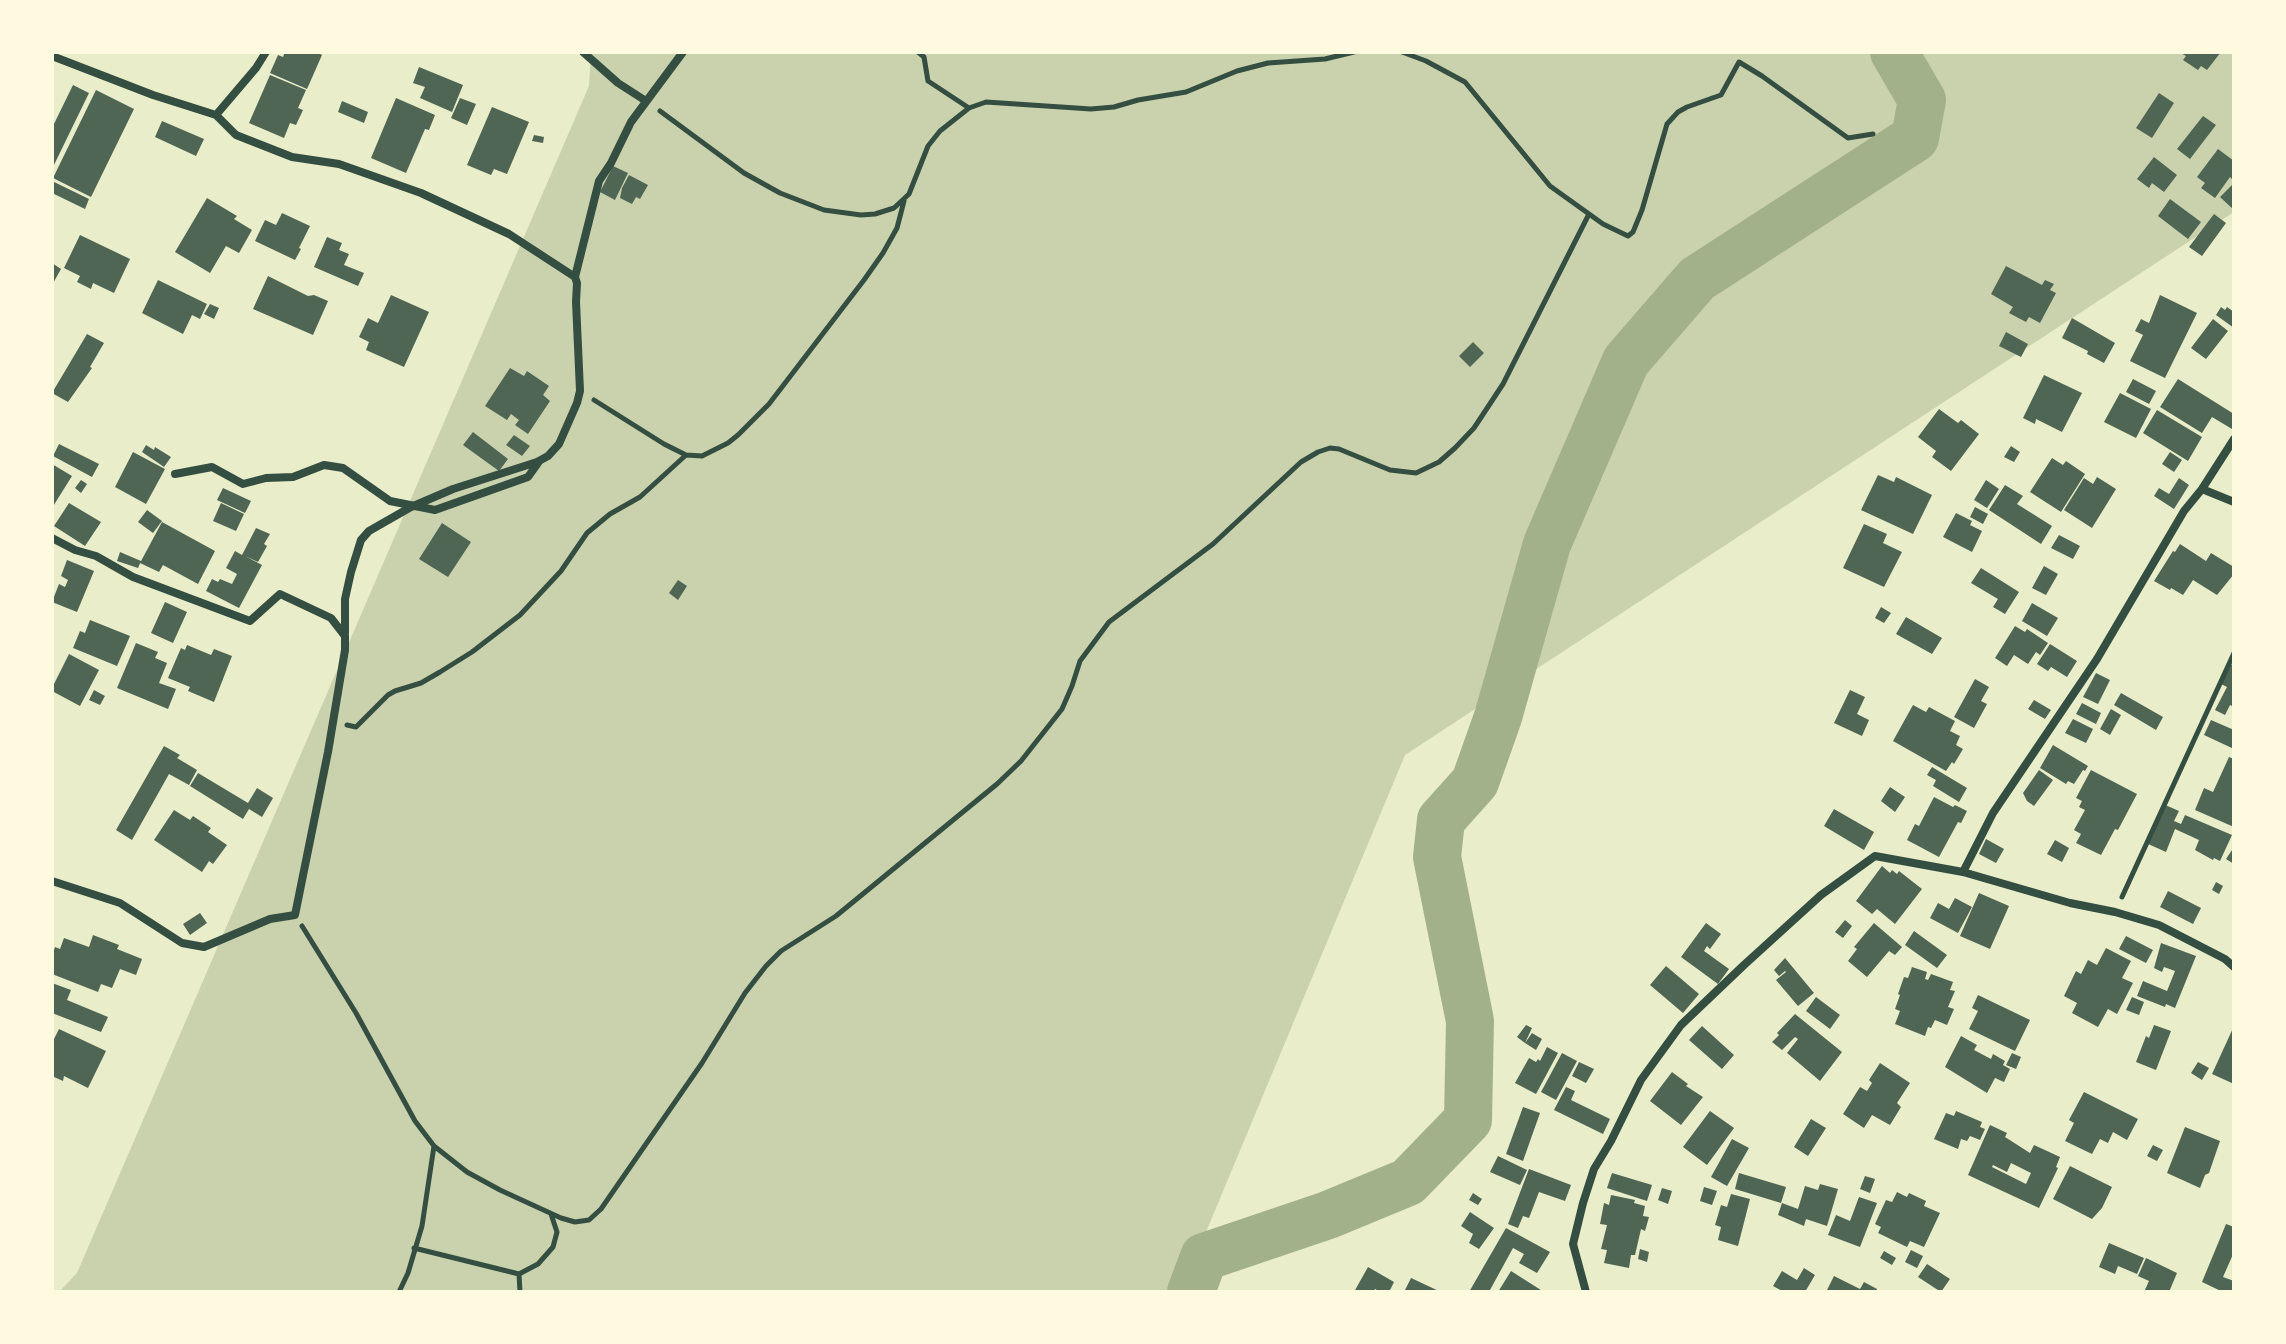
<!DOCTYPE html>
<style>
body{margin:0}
#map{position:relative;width:2286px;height:1344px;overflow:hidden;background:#e9edc9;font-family:Poppins,sans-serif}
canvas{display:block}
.frame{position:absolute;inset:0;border:54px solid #fefae0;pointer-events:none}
</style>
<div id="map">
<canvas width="2286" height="1344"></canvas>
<div class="frame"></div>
</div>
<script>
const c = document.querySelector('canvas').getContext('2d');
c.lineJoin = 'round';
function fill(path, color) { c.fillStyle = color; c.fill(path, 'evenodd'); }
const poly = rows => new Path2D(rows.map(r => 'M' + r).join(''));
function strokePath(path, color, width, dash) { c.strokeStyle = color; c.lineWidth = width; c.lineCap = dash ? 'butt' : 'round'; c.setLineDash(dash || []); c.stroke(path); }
fill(poly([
 [591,52,2234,52,2234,212,1405,755,1181,1292,59,1292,77,1273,589,86]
]), '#cad2ad');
strokePath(poly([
 [1191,1292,1204,1257,1328,1215,1408,1182,1468,1120,1470,1021,1437,857,1441,820,1475,782,1498,717,1547,544,1626,361,1697,279,1915,138,1922,100,1894,52]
]), '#a3b18a', 48);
fill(poly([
 [285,52,317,52,322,55,307,89,270,73,278,55,283,57],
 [2179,52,2221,52,2207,70,2201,66,2198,70,2183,60,2186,56],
 [419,67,463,85,452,112,420,98,425,87,413,83],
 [270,75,306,90,298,108,303,110,296,125,290,123,284,138,249,123],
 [73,85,89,93,52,169,52,128],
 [96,90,134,109,91,197,53,178],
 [2159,93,2174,103,2152,138,2136,128],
 [396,98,435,115,429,130,425,129,406,173,371,158],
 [460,98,476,104,467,125,451,118],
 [342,101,368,112,364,123,338,112],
 [492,107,529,122,507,174,494,169,491,175,467,165],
 [2203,116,2216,125,2190,159,2177,149],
 [162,121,204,139,196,156,155,137],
 [534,135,544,137,543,143,532,141],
 [2218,149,2234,161,2234,176,2232,179,2230,177,2215,198,2201,188,2205,183,2197,177],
 [2154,157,2177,175,2164,192,2152,183,2149,188,2137,179],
 [613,166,628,173,615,200,600,192],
 [629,175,648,185,640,199,636,197,632,204,620,198,622,188],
 [52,181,89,199,85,209,52,193],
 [2234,183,2234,210,2220,197],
 [207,198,237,216,234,219,252,230,239,253,226,246,210,273,175,252],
 [2170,199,2201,222,2188,239,2158,216],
 [282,213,310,226,299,248,301,249,295,260,255,241,265,220,276,225],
 [2214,214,2226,223,2202,256,2189,247],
 [80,235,130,259,114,293,93,283,91,289,77,282,80,276,64,268],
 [327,237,342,243,339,250,349,254,344,265,364,273,358,286,314,267],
 [52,263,61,269,52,285],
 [2006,266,2042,285,2045,280,2054,284,2050,290,2056,293,2040,323,2029,317,2026,322,2009,313,2013,307,1991,294],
 [268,276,308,296,314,295,328,301,313,335,253,309],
 [158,280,207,304,200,319,192,315,183,334,142,313],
 [391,295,429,312,404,367,366,350,369,342,359,337,368,318,378,323],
 [2160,295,2197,313,2165,378,2130,361,2143,335,2135,331,2141,319,2149,323],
 [210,304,219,308,214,319,204,314],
 [2221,307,2225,310,2227,307,2234,312,2234,328,2216,315],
 [2072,318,2115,343,2104,363,2087,354,2088,351,2062,338],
 [2213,319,2228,331,2206,359,2191,348],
 [2006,332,2028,344,2021,357,1999,346],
 [87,334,104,343,90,367,92,368,68,402,52,393],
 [1473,342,1484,353,1470,367,1459,356],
 [510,368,524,376,527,371,549,386,543,395,550,401,528,434,515,425,519,420,511,414,507,420,485,406],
 [2044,375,2082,393,2062,432,2036,419,2035,424,2023,418],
 [2133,379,2156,391,2149,404,2126,392],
 [2178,379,2234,414,2234,426,2232,429,2212,417,2202,433,2160,407],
 [2120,393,2151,409,2136,438,2104,422],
 [1939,409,1958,423,1961,420,1979,434,1951,471,1932,457,1936,451,1918,437],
 [2157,410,2202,437,2188,461,2143,433],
 [473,432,508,459,499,471,463,445],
 [514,435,530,446,522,456,506,445],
 [59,444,99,464,92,477,53,456],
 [146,445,154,450,155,447,171,457,164,467,142,452],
 [2011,446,2020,452,2014,462,2004,457],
 [133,452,165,469,146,504,115,487],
 [2170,452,2182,460,2174,472,2162,464],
 [2052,458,2063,465,2066,461,2085,474,2061,512,2030,492],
 [52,464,72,476,52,508],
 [1878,475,1894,482,1896,477,1932,495,1913,534,1861,510],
 [2097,477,2116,489,2092,528,2064,510,2084,478,2093,484],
 [2179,478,2189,485,2174,509,2154,496,2159,488,2169,494],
 [81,480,87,484,81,493,75,488],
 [1986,480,1999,489,1987,508,1974,500],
 [2005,485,2023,496,2017,504,2052,526,2041,544,1989,510],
 [223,488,251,501,245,513,217,500],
 [69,503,101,522,85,546,54,526],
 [221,503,244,514,236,531,213,521],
 [1975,507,1988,514,1983,524,1970,517],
 [147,510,162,521,153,533,138,522],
 [1956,513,1972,521,1970,525,1982,531,1972,552,1943,537],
 [162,522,215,551,198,584,163,565,159,572,140,563],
 [442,523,471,542,448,577,419,559],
 [1864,524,1887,534,1883,543,1902,552,1884,587,1843,568],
 [256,528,270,534,264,544,267,546,258,562,245,556,262,565,239,608,206,591,212,579,218,582,220,579,232,584,237,574,226,568,235,551,242,555],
 [2059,535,2080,546,2073,559,2051,548],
 [2180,544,2206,561,2211,553,2234,567,2234,574,2217,595,2193,580,2183,595,2171,588,2170,590,2154,581,2173,551,2175,552],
 [120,552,141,561,138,568,117,561],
 [67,560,94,571,77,612,52,602,59,584,65,587,68,580,61,576],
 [2044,566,2058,574,2046,595,2032,588],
 [1981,568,2019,592,2005,614,1993,607,1998,599,1971,583],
 [678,580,687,586,678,600,669,593],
 [165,602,187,612,173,643,151,633],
 [2032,603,2058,618,2047,636,2022,621],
 [1881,607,1891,613,1884,623,1875,618],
 [1906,617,1942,638,1932,654,1896,634],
 [90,620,130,636,117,666,73,648,80,631,85,633],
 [2015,626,2025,632,2027,629,2048,643,2040,655,2036,652,2028,664,2014,655,2007,666,1995,658],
 [136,643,158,652,155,658,167,663,159,683,176,689,168,709,117,688],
 [2050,644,2077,661,2067,677,2051,667,2048,671,2037,664],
 [187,645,211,655,214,649,232,656,214,702,188,691,190,687,168,678,181,648,185,650],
 [69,654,99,670,80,706,52,691,52,688],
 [2230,664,2234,666,2234,707,2230,705,2225,715,2215,710,2227,687,2221,684],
 [2096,673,2110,680,2098,704,2083,697],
 [1975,679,1989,687,1981,701,1987,704,1974,728,1954,717],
 [94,690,105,696,100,705,89,700],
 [1850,690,1865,697,1857,714,1869,720,1862,736,1834,723],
 [2121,693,2163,717,2156,730,2114,705],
 [2034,700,2051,710,2045,719,2028,709],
 [2082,703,2101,713,2096,724,2076,714],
 [1913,705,1926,712,1929,707,1955,721,1950,731,1960,736,1956,745,1963,749,1954,764,1952,762,1946,771,1893,741],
 [2111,709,2121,715,2110,735,2100,729],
 [2073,719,2093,729,2086,743,2065,733],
 [2211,720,2234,730,2234,749,2204,735],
 [2053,745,2088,766,2085,771,2083,770,2074,784,2068,781,2066,784,2040,768],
 [164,746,180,755,177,758,197,770,189,785,169,774,132,840,116,830],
 [2229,757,2234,759,2234,827,2195,810,2204,788,2213,792],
 [1932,767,1967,788,1959,802,1933,786,1936,780,1927,775],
 [2039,770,2053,780,2034,806,2027,801,2023,793],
 [2091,770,2137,794,2118,830,2115,829,2101,855,2076,843,2081,834,2074,830,2085,810,2079,807,2082,801,2076,798],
 [198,773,248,803,257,788,273,798,262,817,249,809,243,819,190,786],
 [1890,787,1905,797,1895,812,1881,801],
 [1934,797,1953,807,1955,805,1967,811,1961,823,1958,822,1939,857,1907,840,1915,824,1919,826],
 [2163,804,2179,811,2174,821,2181,824,2185,815,2232,835,2220,861,2214,858,2213,860,2195,850,2199,840,2175,829,2166,852,2146,843],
 [1834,809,1874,832,1864,850,1824,826],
 [174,810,190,820,193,816,211,828,208,832,227,845,213,864,209,861,202,872,154,840],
 [1986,839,2004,849,1996,863,1979,854],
 [2055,840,2069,848,2062,862,2047,854],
 [2234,847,2234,864,2226,859],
 [1882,866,1890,873,1892,870,1897,874,1899,871,1922,889,1895,924,1877,909,1872,914,1856,901],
 [2216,882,2223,886,2219,894,2212,890],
 [2168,891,2201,908,2193,924,2160,907],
 [1979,893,2009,906,1990,949,1960,936],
 [1955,898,1972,907,1958,933,1930,918,1938,903,1949,909],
 [200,913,207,923,190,935,183,924],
 [1845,920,1852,926,1843,938,1835,932],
 [1706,923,1721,934,1710,949,1707,946,1704,951,1729,969,1718,984,1681,957],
 [1874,923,1902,947,1895,955,1889,951,1867,977,1848,961,1857,949,1854,947],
 [1914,931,1947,955,1937,968,1905,945],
 [93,935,119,945,117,949,142,959,136,975,120,969,112,988,101,984,98,992,52,974,52,955,55,947,60,949,64,938,89,947],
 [2126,936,2153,950,2146,963,2119,949],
 [2161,943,2196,956,2175,1008,2166,1004,2165,1007,2137,996,2143,981,2167,991,2175,971,2164,967,2162,972,2154,968],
 [2106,948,2131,961,2122,978,2133,983,2117,1014,2108,1009,2098,1027,2072,1013,2077,1003,2064,996,2076,971,2081,974,2088,960,2097,965],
 [1785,958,1814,993,1798,1006,1776,980,1786,972,1785,971,1779,976,1774,970],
 [1666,966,1699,994,1683,1013,1650,985],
 [1912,967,1927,972,1925,979,1928,980,1931,974,1953,982,1950,990,1955,991,1948,1007,1954,1009,1947,1025,1935,1020,1931,1028,1928,1027,1925,1036,1895,1024,1900,1011,1895,1009,1900,995,1898,994,1904,977,1908,978],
 [52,983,71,990,67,1000,108,1017,101,1032,52,1013],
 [1978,995,2030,1020,2015,1051,1969,1029,1978,1011,1972,1008],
 [1816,997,1840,1015,1830,1029,1806,1011],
 [2132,997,2144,1002,2139,1015,2126,1010],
 [1795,1014,1842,1052,1820,1081,1787,1053,1798,1039,1795,1037,1782,1050,1772,1042,1779,1035,1777,1033],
 [1526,1025,1532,1028,1525,1043,1532,1033,1542,1039,1536,1050,1525,1043,1517,1037],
 [2154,1025,2171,1031,2156,1070,2136,1062,2146,1036,2149,1038],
 [1702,1026,1734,1055,1722,1069,1689,1040],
 [2234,1026,2234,1084,2212,1074],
 [59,1029,106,1051,88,1088,64,1076,63,1081,52,1076,52,1043],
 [1961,1036,1977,1045,1974,1050,1991,1059,1993,1054,2005,1061,2003,1065,2010,1069,2004,1082,1995,1078,1987,1093,1945,1067],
 [1547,1047,1558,1053,1536,1094,1515,1083,1529,1058,1536,1062,1538,1059,1540,1061],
 [1562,1053,1577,1061,1556,1100,1541,1092],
 [2012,1053,2021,1057,2016,1069,2006,1065],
 [1579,1062,1594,1069,1586,1083,1572,1076],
 [2198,1062,2209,1068,2202,1080,2191,1073],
 [1880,1063,1910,1083,1897,1103,1901,1107,1890,1125,1872,1115,1864,1128,1843,1114,1860,1087,1867,1091,1872,1083,1869,1080],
 [1672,1072,1688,1084,1686,1086,1703,1097,1681,1125,1650,1101],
 [1566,1087,1575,1091,1571,1100,1610,1119,1603,1134,1554,1110],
 [2084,1092,2138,1119,2127,1140,2113,1132,2108,1143,2100,1139,2092,1154,2065,1141,2074,1123,2069,1120],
 [1523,1107,1540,1113,1523,1161,1506,1154],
 [1710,1111,1734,1128,1707,1165,1683,1147],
 [1956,1111,1982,1122,1980,1127,1985,1129,1980,1140,1970,1136,1967,1141,1961,1139,1958,1149,1934,1139,1946,1113,1954,1116],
 [1811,1119,1826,1128,1808,1156,1794,1147],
 [1990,1125,2007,1133,2005,1137,2030,1153,2034,1145,2060,1157,2056,1167,2058,1168,2039,1208,1968,1175],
 [2011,1163,2031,1173,2026,1184,1992,1167,1993,1165,2007,1172],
 [2185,1127,2220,1141,2209,1173,2205,1175,2200,1188,2167,1173],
 [1732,1139,1749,1148,1727,1186,1711,1177],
 [2153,1145,2163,1150,2157,1161,2147,1156],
 [1498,1156,1527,1170,1520,1185,1490,1172],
 [2070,1166,2112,1187,2102,1208,2092,1219,2053,1199],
 [1529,1169,1571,1185,1565,1201,1539,1192,1529,1218,1523,1216,1518,1228,1508,1224],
 [1612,1173,1652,1185,1647,1201,1607,1188],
 [1739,1173,1786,1187,1781,1203,1735,1189],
 [1865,1176,1875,1179,1870,1193,1860,1189],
 [1820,1184,1838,1189,1827,1226,1806,1219,1804,1226,1778,1215,1782,1203,1798,1209,1805,1186,1818,1190],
 [1704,1187,1717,1191,1712,1205,1700,1201],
 [1662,1188,1672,1191,1668,1204,1658,1200],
 [1897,1192,1907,1197,1909,1193,1926,1201,1924,1206,1940,1213,1924,1247,1910,1241,1907,1247,1878,1233,1881,1227,1875,1224,1886,1200,1892,1202],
 [1473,1193,1482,1199,1478,1205,1469,1200],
 [1731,1194,1750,1199,1738,1246,1718,1240,1721,1227,1715,1225,1721,1205,1727,1207],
 [1611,1195,1635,1200,1634,1203,1645,1206,1643,1216,1649,1217,1645,1231,1641,1229,1635,1255,1631,1255,1629,1268,1604,1263,1607,1250,1601,1249,1607,1225,1600,1224,1604,1203,1609,1205],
 [1859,1197,1877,1203,1860,1247,1828,1235,1836,1215,1850,1221],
 [1470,1212,1494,1228,1479,1249,1469,1243,1473,1234,1461,1226],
 [2226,1224,2234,1227,2234,1252,2223,1277,2234,1281,2234,1292,2223,1292,2202,1282],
 [1506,1228,1550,1252,1537,1273,1519,1263,1524,1254,1513,1248,1490,1290,1494,1292,1469,1292],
 [2109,1243,2144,1258,2137,1274,2118,1266,2115,1274,2099,1267],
 [1640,1249,1649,1252,1647,1262,1638,1259],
 [1911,1250,1923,1256,1917,1268,1905,1262],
 [1884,1251,1896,1258,1892,1265,1880,1258],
 [2146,1258,2177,1273,2169,1292,2144,1292,2149,1281,2138,1276],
 [1927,1264,1950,1279,1941,1292,1918,1277],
 [1368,1267,1394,1282,1389,1292,1380,1292,1375,1289,1373,1292,1354,1292],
 [1804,1268,1815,1275,1805,1292,1784,1292,1773,1286,1782,1271,1797,1280],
 [1511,1271,1544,1292,1498,1292],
 [1834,1276,1860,1289,1864,1282,1877,1289,1876,1292,1826,1292],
 [1411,1278,1441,1292,1404,1292]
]), '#4f6655');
strokePath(poly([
 [918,52,924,57,928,81,969,108],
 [1402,52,1426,61,1465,82,1550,186,1603,224,1628,236,1633,232,1642,210,1667,124,1678,112,1687,107,1721,95,1739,62,1762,76,1848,138,1873,134],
 [660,111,744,173,780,193,824,210,861,215,875,214,894,208,909,194,928,146,940,131,969,108,986,102,1091,109,1114,107,1138,100,1186,92,1237,71,1268,63,1325,59,1354,52],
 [594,400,664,444,686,455,702,456,728,443,738,435,769,404,864,280,883,253,897,228,904,201],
 [347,725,356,727,388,695,395,691,421,683,440,672,472,652,520,615,561,571,587,533,610,514,640,497,686,455],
 [2122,897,2234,653],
 [302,926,356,1013,415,1121,434,1146,467,1172,500,1190,561,1218,575,1222,589,1220,601,1209,702,1063,745,993,766,966,781,951,836,916,997,784,1021,761,1062,709,1072,686,1080,661,1109,622,1213,544,1301,462,1318,452,1330,448,1339,449,1390,470,1416,473,1439,462,1455,448,1474,428,1503,384,1589,214],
 [414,1248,519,1274,538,1264,553,1247,557,1232,551,1214],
 [519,1274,520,1292],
 [399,1292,408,1273,422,1226,434,1146]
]), '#344e41', 5);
strokePath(poly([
 [583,52,618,83,646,101],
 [52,56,153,95,216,115,236,135,292,157,339,164,421,193,509,234,575,277],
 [216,115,256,68,266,52],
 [175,474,212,467,243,484,266,478,293,477,324,465,343,468,390,501,435,510,528,477,538,463],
 [2202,489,2234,502],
 [52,538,75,550,96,556,133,577,250,621,280,594,331,618,345,636,345,650,328,752,295,915,270,919,204,947,182,943,120,903,52,881],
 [345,633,345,599,351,572,361,540,369,531,411,507,453,489,537,462,548,456,559,444,577,403,580,391,576,302,577,283,575,277,599,181,611,163,631,122,683,52],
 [1963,872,1993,813,2097,659,2184,511,2202,489,2234,439],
 [1586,1292,1573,1244,1583,1203,1594,1169,1611,1141,1641,1080,1681,1025,1744,965,1821,895,1875,856,1963,872,2070,903,2115,912,2159,925,2225,959,2234,967]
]), '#344e41', 8);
</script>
